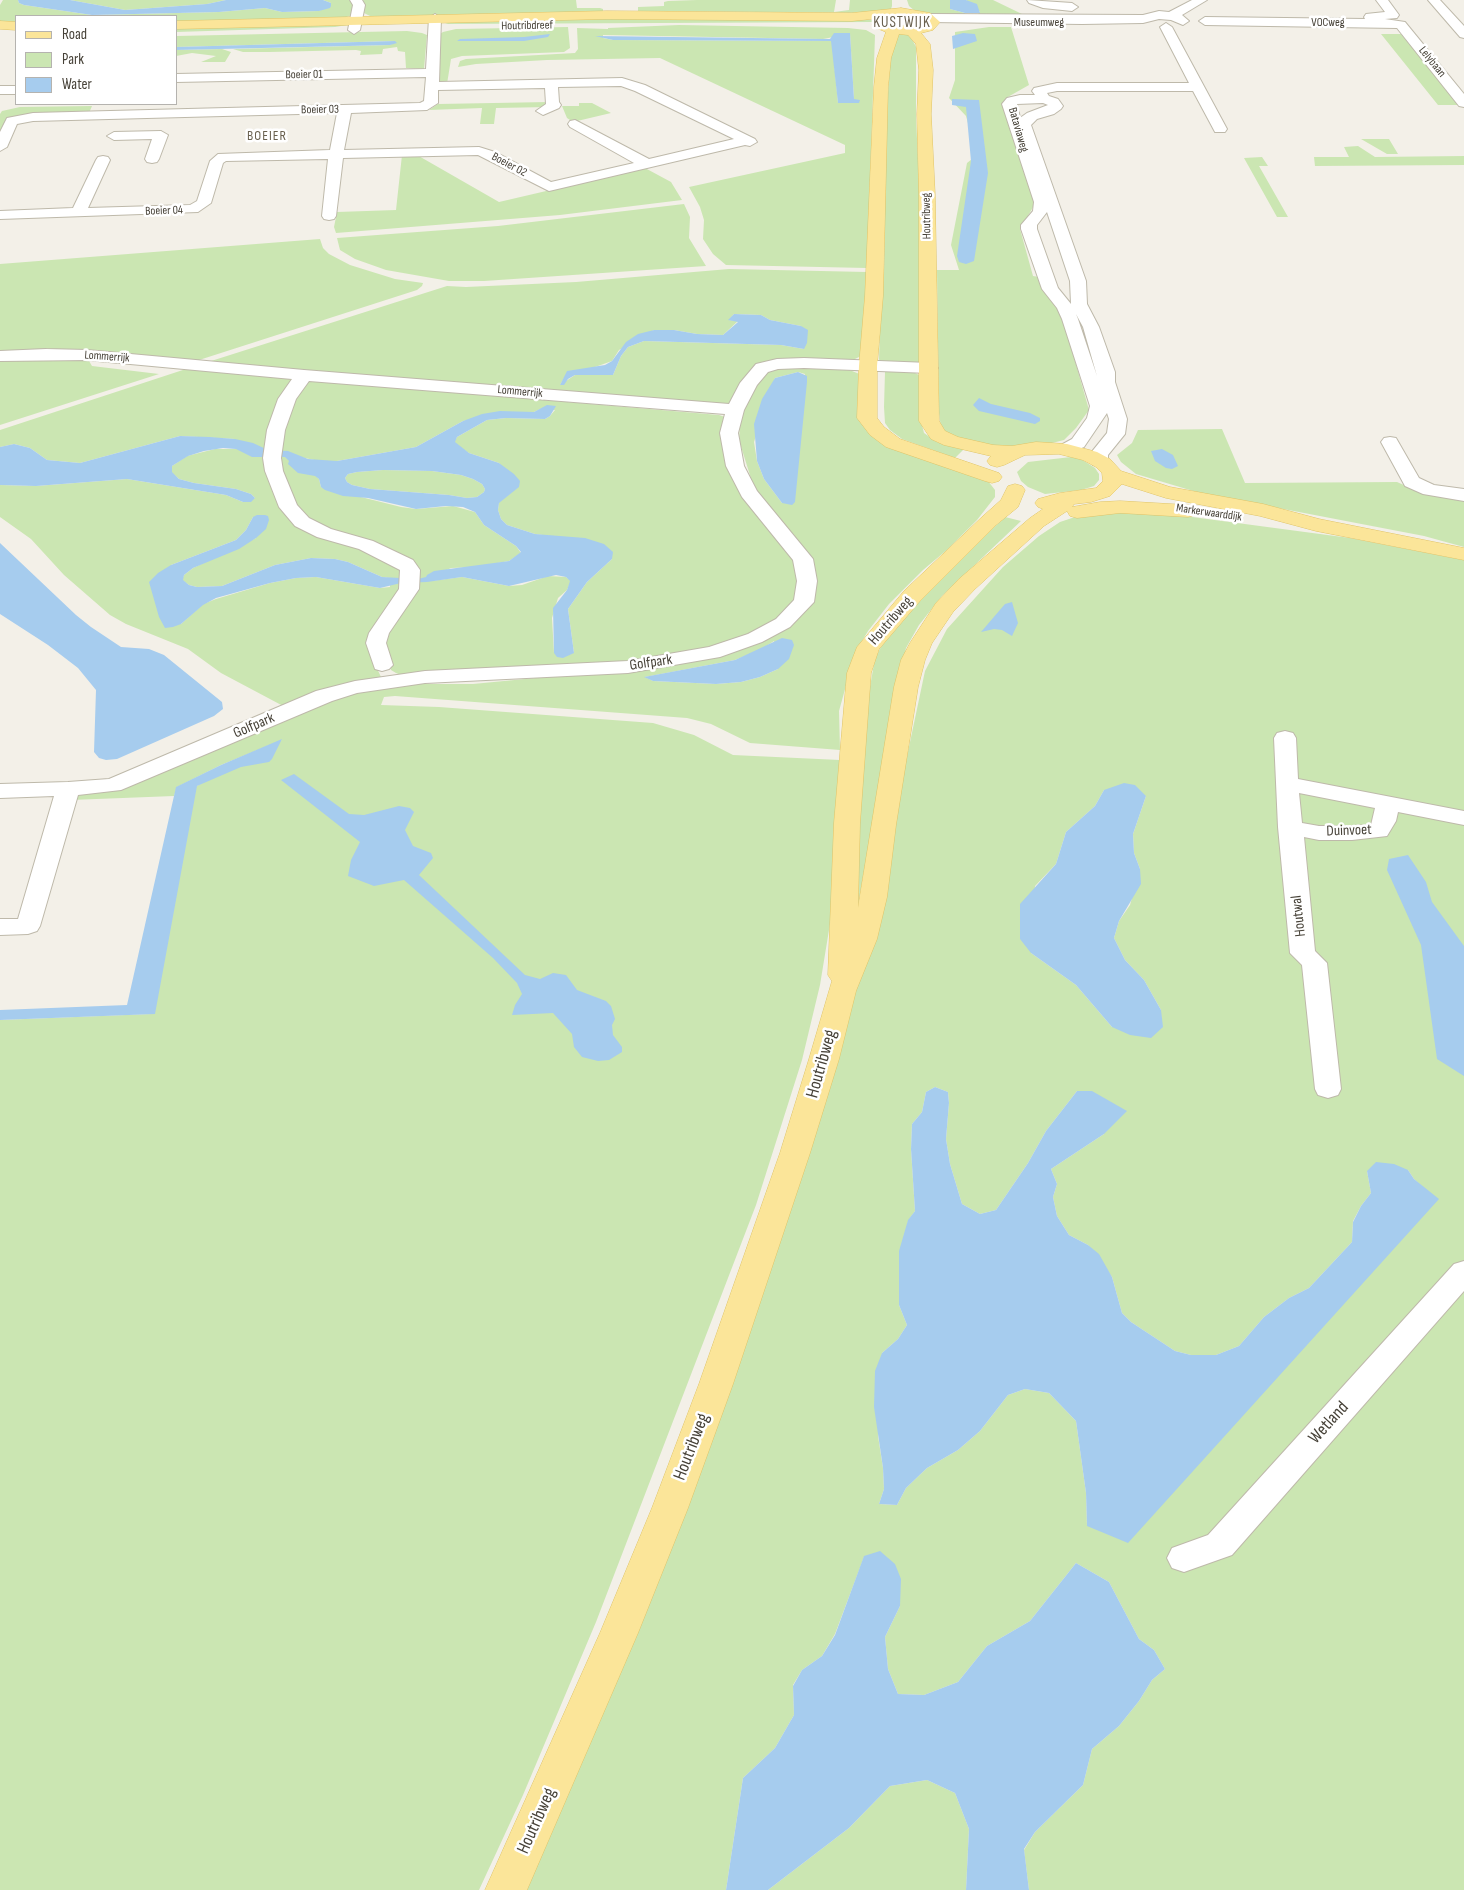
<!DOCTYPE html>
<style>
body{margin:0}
#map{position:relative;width:1464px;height:1890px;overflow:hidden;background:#f3f0e8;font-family:"Sofia Sans Condensed",sans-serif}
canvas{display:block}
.legend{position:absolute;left:15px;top:15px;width:162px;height:90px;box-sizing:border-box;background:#fff;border:1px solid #b5b3af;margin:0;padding:6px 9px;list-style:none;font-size:15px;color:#464137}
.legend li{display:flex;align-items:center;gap:10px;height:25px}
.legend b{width:25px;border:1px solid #b5b3af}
</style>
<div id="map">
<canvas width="1464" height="1890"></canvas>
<ul class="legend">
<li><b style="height:6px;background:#fbe599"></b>Road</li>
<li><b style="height:14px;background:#cbe6b2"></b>Park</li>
<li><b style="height:14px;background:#a6ccee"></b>Water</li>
</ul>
</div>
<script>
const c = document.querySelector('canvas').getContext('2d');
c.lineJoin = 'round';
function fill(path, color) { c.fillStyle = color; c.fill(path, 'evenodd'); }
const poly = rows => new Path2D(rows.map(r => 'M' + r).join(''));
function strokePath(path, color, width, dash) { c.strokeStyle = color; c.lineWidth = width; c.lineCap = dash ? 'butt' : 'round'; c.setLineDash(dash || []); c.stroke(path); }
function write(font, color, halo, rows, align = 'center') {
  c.font = font + ' "Sofia Sans Condensed",sans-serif'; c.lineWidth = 5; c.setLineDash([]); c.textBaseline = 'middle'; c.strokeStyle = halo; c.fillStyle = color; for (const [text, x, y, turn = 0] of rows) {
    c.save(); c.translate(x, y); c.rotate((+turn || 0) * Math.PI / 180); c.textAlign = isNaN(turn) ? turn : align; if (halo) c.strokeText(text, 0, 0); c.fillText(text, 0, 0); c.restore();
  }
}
fill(poly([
 [3,0,18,0,19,3,24,5,92,15,219,12,265,8,282,12,319,11,331,3,323,0,350,0,353,6,352,15,344,18,176,23,176,16,16,16,16,25,0,23,0,5],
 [70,0,226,0,207,4,125,10],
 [363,0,576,0,577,8,600,8,603,9,603,12,372,17,364,13,365,5],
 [697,0,836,0,834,12,849,10,850,0,892,0,892,6,891,9,881,13,638,11,638,7,664,6,664,2,668,1],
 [907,0,950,0,950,9,965,13,964,17,939,17,915,11,909,6],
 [966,0,993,0,1022,14,1015,16,977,15,980,12],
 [610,17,817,18,872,20,872,22,445,24,451,22],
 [347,25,335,27,176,32,176,26],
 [679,25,848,28,866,30,875,35,867,268,726,265,713,254,703,239,704,220,700,207,689,187,845,153,845,145,660,58,547,60,476,64,458,67,460,61,466,59,575,53,578,49,577,28,608,29,608,28],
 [850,34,854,99,838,103,832,41,613,40,603,38,603,35,823,39],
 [568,27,570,48,564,52,462,56,451,59,447,84,440,84,438,81,440,65,439,38,440,34,443,32,456,29],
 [989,27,1011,27,1029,85,1006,98,1035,204,1020,229,1033,276,1039,277,1062,315,1089,410,1076,428,1064,440,1048,444,997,448,957,440,941,428,939,413,937,270,959,270,951,245,967,163,977,155,966,116,949,98,955,80,955,32],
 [407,31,422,33,427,35,424,69,406,68,405,52,398,51,397,47,383,49,382,54,360,55,361,51,356,50,269,52,243,52,233,49,390,45,395,41,176,47,176,36],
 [898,32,909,33,916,47,916,119,921,217,919,333,927,362,925,364,880,362,879,359,881,296,884,273,886,120,891,51],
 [1381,34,1401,34,1460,105,1438,105],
 [222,49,231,52,225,62,201,62,216,56,192,53,176,56,176,50],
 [549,102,549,107,496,108,494,124,480,124,482,108,429,110,438,104],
 [579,103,592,103,611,113,573,122,567,118,562,106,579,106],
 [92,106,89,113,21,116,0,139,0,114,2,111,20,107],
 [1361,139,1389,139,1398,154,1387,154],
 [1358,146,1375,157,1464,156,1464,165,1315,166,1314,157,1349,157,1344,147],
 [402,155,417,155,499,202,645,168,671,182,682,200,560,215,336,233,334,227,337,212,396,210],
 [1262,157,1268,166,1259,166,1288,217,1277,217,1244,158],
 [684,204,690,217,689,238,706,266,484,281,449,281,386,270,355,259,340,250,337,238,498,226],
 [320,239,323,248,329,254,350,265,395,279,423,283,422,286,417,290,196,361,95,354,89,361,92,366,159,374,0,425,0,264],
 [729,269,867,272,863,355,851,361,777,361,731,404,208,362,447,286,466,287,576,282],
 [734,314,761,315,770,320,801,326,804,349,781,345,644,341,628,347,621,356,613,375,575,375,560,385,564,378,612,361,619,350,654,330,674,330,697,334,723,335,738,321,729,320],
 [783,366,847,369,862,375,868,430,988,481,995,490,995,497,977,520,948,549,923,570,889,604,868,631,855,653,839,711,840,750,750,743,711,724,687,718,395,696,384,697,381,705,439,707,653,723,694,735,733,755,840,760,837,881,820,985,802,1060,756,1205,596,1622,523,1795,479,1890,0,1890,0,1020,151,1014,193,788,282,740,221,765,177,787,174,796,71,800,75,796,86,792,111,792,138,783,316,705,363,690,404,684,473,684,670,665,797,618,799,545,753,485,739,440,740,425,744,409,758,382,771,369],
 [798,372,805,374,782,503,764,479,757,461,754,442,775,378],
 [774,641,778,669,760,677,741,682,716,684,653,681,645,677,735,660,762,649],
 [192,367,292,379,269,432,291,517,369,551,405,571,405,581,373,660,381,677,285,707,221,673,188,649,126,624,110,615,64,575,31,539,0,517,0,485,36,486,127,479,226,495,243,502,255,498,251,494,236,489,194,483,179,479,171,472,172,466,187,456,215,449,236,449,235,439,180,436,80,463,47,460,30,448,14,444,0,447,0,430],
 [253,517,256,538,193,568,184,575,182,580,189,585,197,587,222,586,275,565,311,558,335,559,348,562,382,577,390,578,390,587,380,588,316,577,296,578,270,583,216,599,203,604,181,624,171,565,236,540,246,530],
 [888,371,913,372,919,375,920,417,924,433,937,442,965,448,955,458,902,439,890,430,885,423,884,407,885,372],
 [311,380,719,415,725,417,723,446,800,565,801,591,785,615,729,644,625,663,401,675,396,673,391,670,383,645,417,570,326,529,307,519,289,497,278,462,288,408,307,382],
 [540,409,555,410,550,416,545,419,506,418,487,420,457,437,454,442,457,446,469,453,499,463,518,487,499,502,498,510,501,519,507,525,535,534,558,537,612,559,587,582,568,609,574,653,554,653,552,618,558,598,567,590,571,581,566,577,548,576,522,585,509,586,462,577,431,581,427,579,451,568,476,567,509,561,521,553,516,546,484,525,475,512,453,506,416,509,401,507,321,487,319,479,300,457,319,461,337,461,416,447,463,421,534,412],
 [1222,429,1245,483,1397,482,1422,493,1464,500,1464,547,1424,536,1200,493,1136,474,1121,462,1117,455,1132,443,1138,430],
 [1071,457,1081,459,1095,468,1099,474,1099,480,1094,486,1081,490,1045,494,1028,487,1021,481,1017,472,1028,462],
 [383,470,432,471,461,475,473,479,482,484,485,489,484,492,477,497,467,498,449,495,370,489,352,485,347,482,345,478,348,474,357,472],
 [1147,511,1350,538,1464,560,1464,1890,1029,1890,1024,1850,1035,1832,1083,1785,1092,1749,1119,1726,1139,1701,1152,1680,1165,1669,1154,1650,1139,1639,1109,1582,1076,1563,1030,1621,987,1646,958,1682,924,1695,898,1694,888,1669,885,1637,900,1606,864,1557,835,1634,822,1656,802,1670,793,1685,794,1715,775,1748,743,1778,726,1890,520,1890,868,941,925,671,947,629,1003,567,1039,536,1060,522,1090,512],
 [1104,790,1146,796,1133,834,1134,853,1140,869,1130,905,1119,921,1114,938,1125,960,1144,980,1161,1010,1112,1027,1076,985,1031,953,1035,886,1056,864,1066,832,1095,806],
 [935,1087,948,1092,949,1103,946,1139,950,1164,962,1204,980,1214,996,1210,1028,1163,1046,1131,1077,1091,1104,1134,1051,1169,1057,1184,1053,1197,1057,1216,1069,1235,1088,1245,1112,1277,1122,1313,1131,1322,1175,1351,1191,1355,1216,1355,1239,1346,1264,1317,1289,1298,1309,1288,1352,1242,1353,1221,1361,1206,1371,1193,1367,1171,1408,1170,1414,1179,1425,1189,1087,1526,1086,1493,1076,1421,1049,1393,1025,1389,1008,1395,980,1431,958,1450,927,1468,906,1488,897,1505,879,1504,884,1489,883,1468,878,1436,882,1353,898,1339,907,1325,899,1305,908,1221,915,1211,911,1149,912,1124,922,1112,926,1092],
 [1005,517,1021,521,942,596,919,625,906,648,893,706,849,957,858,756,875,658,888,634,952,567],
 [927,1780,955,1793,969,1829,966,1890,768,1890,849,1828,890,1786]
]), '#cbe6b2');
fill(poly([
 [18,0,70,0,125,10,207,4,226,0,323,0,331,3,331,6,330,8,319,11,282,12,265,8,219,12,92,15,24,5,19,3],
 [950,0,966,0,977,4,980,13,965,13,950,9],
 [834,33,850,33,854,99,860,100,859,103,838,103,831,41,613,40,595,36,830,39],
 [963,33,975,34,977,41,953,49,952,36],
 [550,34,548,37,524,41,457,41,460,39,524,37],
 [395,41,397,43,390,45,176,50,176,47],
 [952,99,979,100,988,173,974,261,966,264,959,262,957,256,971,161,966,107,952,105],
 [734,314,761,315,770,320,801,326,808,330,807,343,804,349,781,345,644,341,628,347,621,356,613,375,575,375,568,379,564,385,560,385,567,371,605,365,612,361,626,342,638,334,654,330,674,330,697,334,723,335,738,322,728,320],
 [798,372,807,376,807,382,795,502,792,505,782,503,764,479,757,461,754,424,762,399,775,378],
 [979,398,991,404,1030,413,1040,418,1040,421,1035,424,979,411,973,405],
 [547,405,556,406,550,416,545,419,506,418,487,420,457,437,455,442,469,453,499,463,514,474,520,481,519,487,499,503,498,510,501,519,507,525,535,534,585,538,604,544,613,552,612,559,587,582,568,609,574,653,563,658,557,657,554,653,553,608,567,590,570,581,566,577,556,575,509,586,462,577,427,582,401,583,380,588,316,577,296,578,270,583,216,598,203,605,181,624,173,627,165,628,159,617,149,582,158,573,171,565,236,540,246,530,253,517,257,515,265,515,268,516,269,520,266,529,256,538,239,549,193,568,184,575,183,580,189,585,197,587,222,586,275,565,311,558,335,559,348,562,382,577,418,579,426,577,427,575,434,571,509,561,521,552,516,546,484,525,475,512,463,507,446,506,416,509,368,498,343,496,325,490,321,487,319,479,315,476,298,473,288,464,289,461,285,457,252,457,236,449,223,448,204,451,188,456,172,466,172,472,179,479,194,483,236,489,251,494,255,498,251,502,243,502,226,495,127,479,36,486,0,485,0,447,14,444,30,448,47,460,80,463,180,436,210,437,235,439,253,443,268,450,288,451,308,459,337,461,416,447,463,421,482,414,500,411,534,412],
 [383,470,432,471,461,475,473,479,482,484,485,489,484,492,477,497,467,498,449,495,370,489,352,485,347,482,345,478,348,474,357,472],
 [1162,449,1173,455,1178,466,1172,469,1166,468,1155,461,1151,451],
 [0,543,76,615,91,627,121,647,149,649,164,655,222,702,223,709,214,716,117,759,106,760,99,758,94,752,96,690,78,668,48,645,0,614],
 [1012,602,1018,623,1012,636,1002,630,994,629,981,632,1005,604],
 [782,638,792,640,794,645,789,659,778,669,760,677,741,682,716,684,653,681,644,677,735,660],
 [282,739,272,759,269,762,241,767,197,786,155,1014,0,1020,0,1010,127,1005,176,787,221,765],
 [294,774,349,814,364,815,399,806,410,808,414,812,405,830,413,846,431,853,433,858,419,875,525,975,540,979,553,973,566,975,577,990,606,1001,611,1006,615,1019,612,1025,613,1035,622,1047,622,1052,609,1060,598,1061,582,1057,574,1047,572,1034,553,1013,512,1015,515,1005,522,994,517,983,493,958,404,880,374,886,348,876,351,860,360,842,281,780],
 [1124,783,1135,785,1146,796,1133,834,1134,853,1140,869,1141,884,1119,921,1114,938,1125,960,1144,980,1161,1010,1163,1027,1151,1038,1130,1035,1112,1027,1076,985,1031,953,1020,939,1020,904,1056,864,1066,832,1095,806,1104,790],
 [1408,855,1426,882,1432,902,1464,946,1464,1076,1437,1059,1421,945,1387,870,1389,859],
 [935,1087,948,1092,949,1103,946,1139,950,1164,962,1204,980,1214,996,1210,1028,1163,1046,1131,1077,1091,1092,1091,1127,1111,1104,1134,1051,1169,1057,1184,1053,1197,1057,1216,1069,1235,1088,1245,1099,1254,1112,1277,1122,1313,1131,1322,1175,1351,1191,1355,1216,1355,1239,1346,1264,1317,1289,1298,1309,1288,1352,1242,1353,1222,1361,1206,1371,1193,1367,1171,1376,1162,1394,1164,1408,1170,1414,1179,1439,1199,1128,1543,1087,1526,1086,1493,1076,1421,1049,1393,1025,1389,1008,1395,980,1431,958,1450,927,1468,906,1488,897,1505,879,1504,884,1489,883,1468,874,1407,875,1371,882,1353,898,1339,907,1325,899,1305,899,1251,908,1220,915,1211,911,1149,912,1124,922,1112,926,1092],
 [880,1551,895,1564,901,1579,900,1606,885,1637,888,1669,898,1694,924,1695,958,1682,987,1646,1030,1621,1076,1563,1109,1582,1139,1639,1154,1650,1165,1669,1152,1680,1139,1701,1119,1726,1092,1749,1083,1785,1035,1832,1024,1849,1029,1890,966,1890,969,1829,955,1793,927,1780,890,1786,849,1828,768,1890,726,1890,743,1778,775,1748,794,1715,793,1686,802,1670,822,1656,835,1635,864,1556]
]), '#a6ccee');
const minor = poly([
 [350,0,362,0,365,5,360,30,354,34,348,30,353,5,350,0],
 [1027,0,1072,3,1078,7,1072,11,1043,8,1029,3,1027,0],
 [1192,0,1207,0,1182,15,1189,21,1183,25,1171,20,1159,19,1143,23,1082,24,930,22,924,18,930,14,1143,15,1159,11,1169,12,1192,0],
 [1376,0,1388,0,1399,15,1397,18,1385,19,1405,22,1464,94,1464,107,1459,106,1397,28,1205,25,1199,21,1205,17,1365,19,1364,17,1366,14,1385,12,1376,0],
 [1428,0,1440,0,1464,26,1464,38,1460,37,1428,0],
 [435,14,441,18,439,82,622,78,645,85,755,139,757,142,750,146,745,145,549,191,478,155,343,158,336,216,334,219,329,220,324,219,322,216,328,159,226,161,223,163,211,203,198,212,0,219,0,211,73,208,96,160,98,157,103,156,108,157,110,160,88,208,190,205,197,201,210,161,218,154,330,150,337,113,33,121,17,124,7,147,0,151,0,132,7,118,33,113,420,103,424,101,426,77,176,82,176,74,426,69,429,18,435,14],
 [621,86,635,91,734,139,649,159,575,120,570,121,568,124,570,127,634,163,551,182,495,152,479,147,344,150,351,113,427,110,438,103,438,90,545,88,546,104,536,111,543,115,559,108,561,105,559,102,558,87,621,86],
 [1166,23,1172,27,1227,129,1225,132,1215,132,1193,91,1057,91,1047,93,1049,96,1058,99,1063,106,1061,109,1054,114,1037,119,1031,125,1086,281,1087,304,1099,327,1115,372,1115,382,1127,419,1125,434,1108,455,1108,461,1105,465,1099,466,1093,465,1090,461,1090,454,1107,433,1109,419,1107,413,1084,447,1067,454,1061,453,1058,449,1061,445,1072,439,1087,418,1090,406,1062,319,1057,308,1042,289,1021,229,1021,225,1033,211,1034,202,1002,104,1007,98,1020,95,1035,95,1032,91,1034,88,1057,83,1189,83,1160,27,1166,23],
 [1043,103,1048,105,1027,113,1020,118,1017,104,1043,103],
 [1047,212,1070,281,1071,304,1058,288,1037,229,1037,225,1047,212],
 [1076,314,1083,327,1097,376,1078,319,1076,314],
 [0,86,16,86,16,94,0,94,0,86],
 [161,131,168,135,159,159,157,162,152,163,147,162,145,159,152,139,114,140,107,136,114,132,161,131],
 [46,349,87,350,304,370,729,404,740,383,756,364,777,359,804,358,929,363,935,364,938,368,935,372,929,373,804,368,778,369,768,372,757,385,744,410,738,433,744,466,757,491,813,559,817,581,814,602,790,627,762,642,720,657,628,673,425,683,357,693,332,701,121,790,78,795,40,926,37,931,28,934,0,935,0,919,18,919,54,796,0,798,0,784,68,782,109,779,316,691,355,681,425,671,628,661,709,647,748,634,776,619,794,600,797,581,793,560,742,497,726,466,720,433,725,414,309,381,296,399,285,430,281,458,283,471,297,505,309,518,331,529,373,541,413,560,420,570,419,589,389,633,386,643,393,665,389,669,382,671,375,669,366,643,369,633,399,589,400,570,359,549,317,537,295,526,279,507,265,471,263,458,267,430,278,399,292,379,87,360,0,361,0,351,46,349],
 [1390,437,1396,438,1419,478,1434,485,1464,489,1464,501,1423,494,1405,486,1381,442,1384,438,1390,437],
 [1285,731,1293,733,1296,738,1298,779,1464,811,1464,825,1398,812,1396,821,1387,836,1352,840,1319,840,1304,837,1315,951,1327,963,1341,1089,1338,1095,1328,1098,1318,1095,1315,1089,1302,965,1290,953,1278,827,1274,738,1277,733,1285,731],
 [1299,793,1375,808,1372,821,1371,825,1352,826,1319,826,1302,823,1299,793],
 [1464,1261,1464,1291,1232,1555,1184,1572,1172,1568,1167,1558,1172,1548,1208,1535,1454,1264,1464,1261]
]);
const major = poly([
 [901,8,930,13,940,22,933,30,921,33,930,44,933,70,931,114,935,195,939,421,945,431,958,437,993,445,1012,446,1036,442,1067,444,1097,452,1110,459,1121,471,1170,487,1263,504,1319,519,1464,548,1464,560,1316,531,1260,516,1166,498,1122,484,1110,496,1091,502,1074,504,1072,507,1100,502,1120,501,1188,505,1195,507,1198,511,1195,515,1188,517,1120,513,1077,518,1070,516,1067,511,1044,526,975,589,953,612,932,643,925,660,918,687,896,825,887,897,877,939,856,991,839,1059,810,1153,733,1384,688,1508,638,1633,527,1890,485,1890,600,1633,652,1508,699,1384,780,1153,809,1059,832,981,828,975,834,823,847,673,857,647,904,591,982,517,1001,500,1008,486,1015,484,1022,486,1025,490,1018,507,996,525,920,601,879,649,871,673,860,823,858,908,894,687,901,660,910,643,936,603,959,579,1030,518,1043,509,1038,507,1035,503,1038,499,1060,493,1096,488,1103,481,1102,473,1096,467,1083,460,1059,454,1025,455,1004,465,997,467,990,465,987,461,991,456,944,445,931,439,919,421,919,195,917,114,919,70,916,44,908,35,899,34,891,58,888,87,883,296,877,366,877,418,884,427,900,439,999,473,1002,477,999,481,992,483,985,481,886,447,870,435,857,418,859,366,865,296,874,87,877,58,886,32,874,27,872,24,879,20,893,25,913,27,923,24,925,22,921,19,901,16,852,21,607,19,176,29,176,21,607,11,852,13,901,8],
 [0,21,16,22,16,30,0,29,0,21]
]);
strokePath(minor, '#beb9aa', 2);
strokePath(major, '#dfc469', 1);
fill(minor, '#fff');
fill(major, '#fbe599');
write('12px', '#464137', '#fff', [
 ["Museumweg",1039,23],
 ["VOCweg",1328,23],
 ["Houtribdreef",527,26,-1],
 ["Lelybaan",1432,62,51],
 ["Boeier 01",304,75,-1],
 ["Boeier 03",320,110,-1],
 ["Bataviaweg",1018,130,74],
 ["Boeier 02",509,165,28],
 ["Boeier 04",164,211,-2],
 ["Houtribweg",927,216,-91],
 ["Lommerrijk",107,357,4],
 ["Lommerrijk",520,392,5],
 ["Markerwaarddijk",1209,513,8]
]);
c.letterSpacing = '1px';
write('14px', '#69604e', '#fff', [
 ["BOEIER",267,136]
]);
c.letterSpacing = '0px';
c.letterSpacing = '1px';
write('15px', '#69604e', '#fff', [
 ["KUSTWIJK",902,23]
]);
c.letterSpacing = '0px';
write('15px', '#464137', '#fff', [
 ["Houtribweg",891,621,-49],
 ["Golfpark",651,663,-8],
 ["Golfpark",254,726,-23],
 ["Duinvoet",1349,831,-2],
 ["Houtwal",1299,916,-96]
]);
write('18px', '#464137', '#fff', [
 ["Houtribweg",822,1064,-74],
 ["Wetland",1329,1423,-48],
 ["Houtribweg",692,1447,-69],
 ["Houtribweg",537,1821,-66]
]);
</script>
